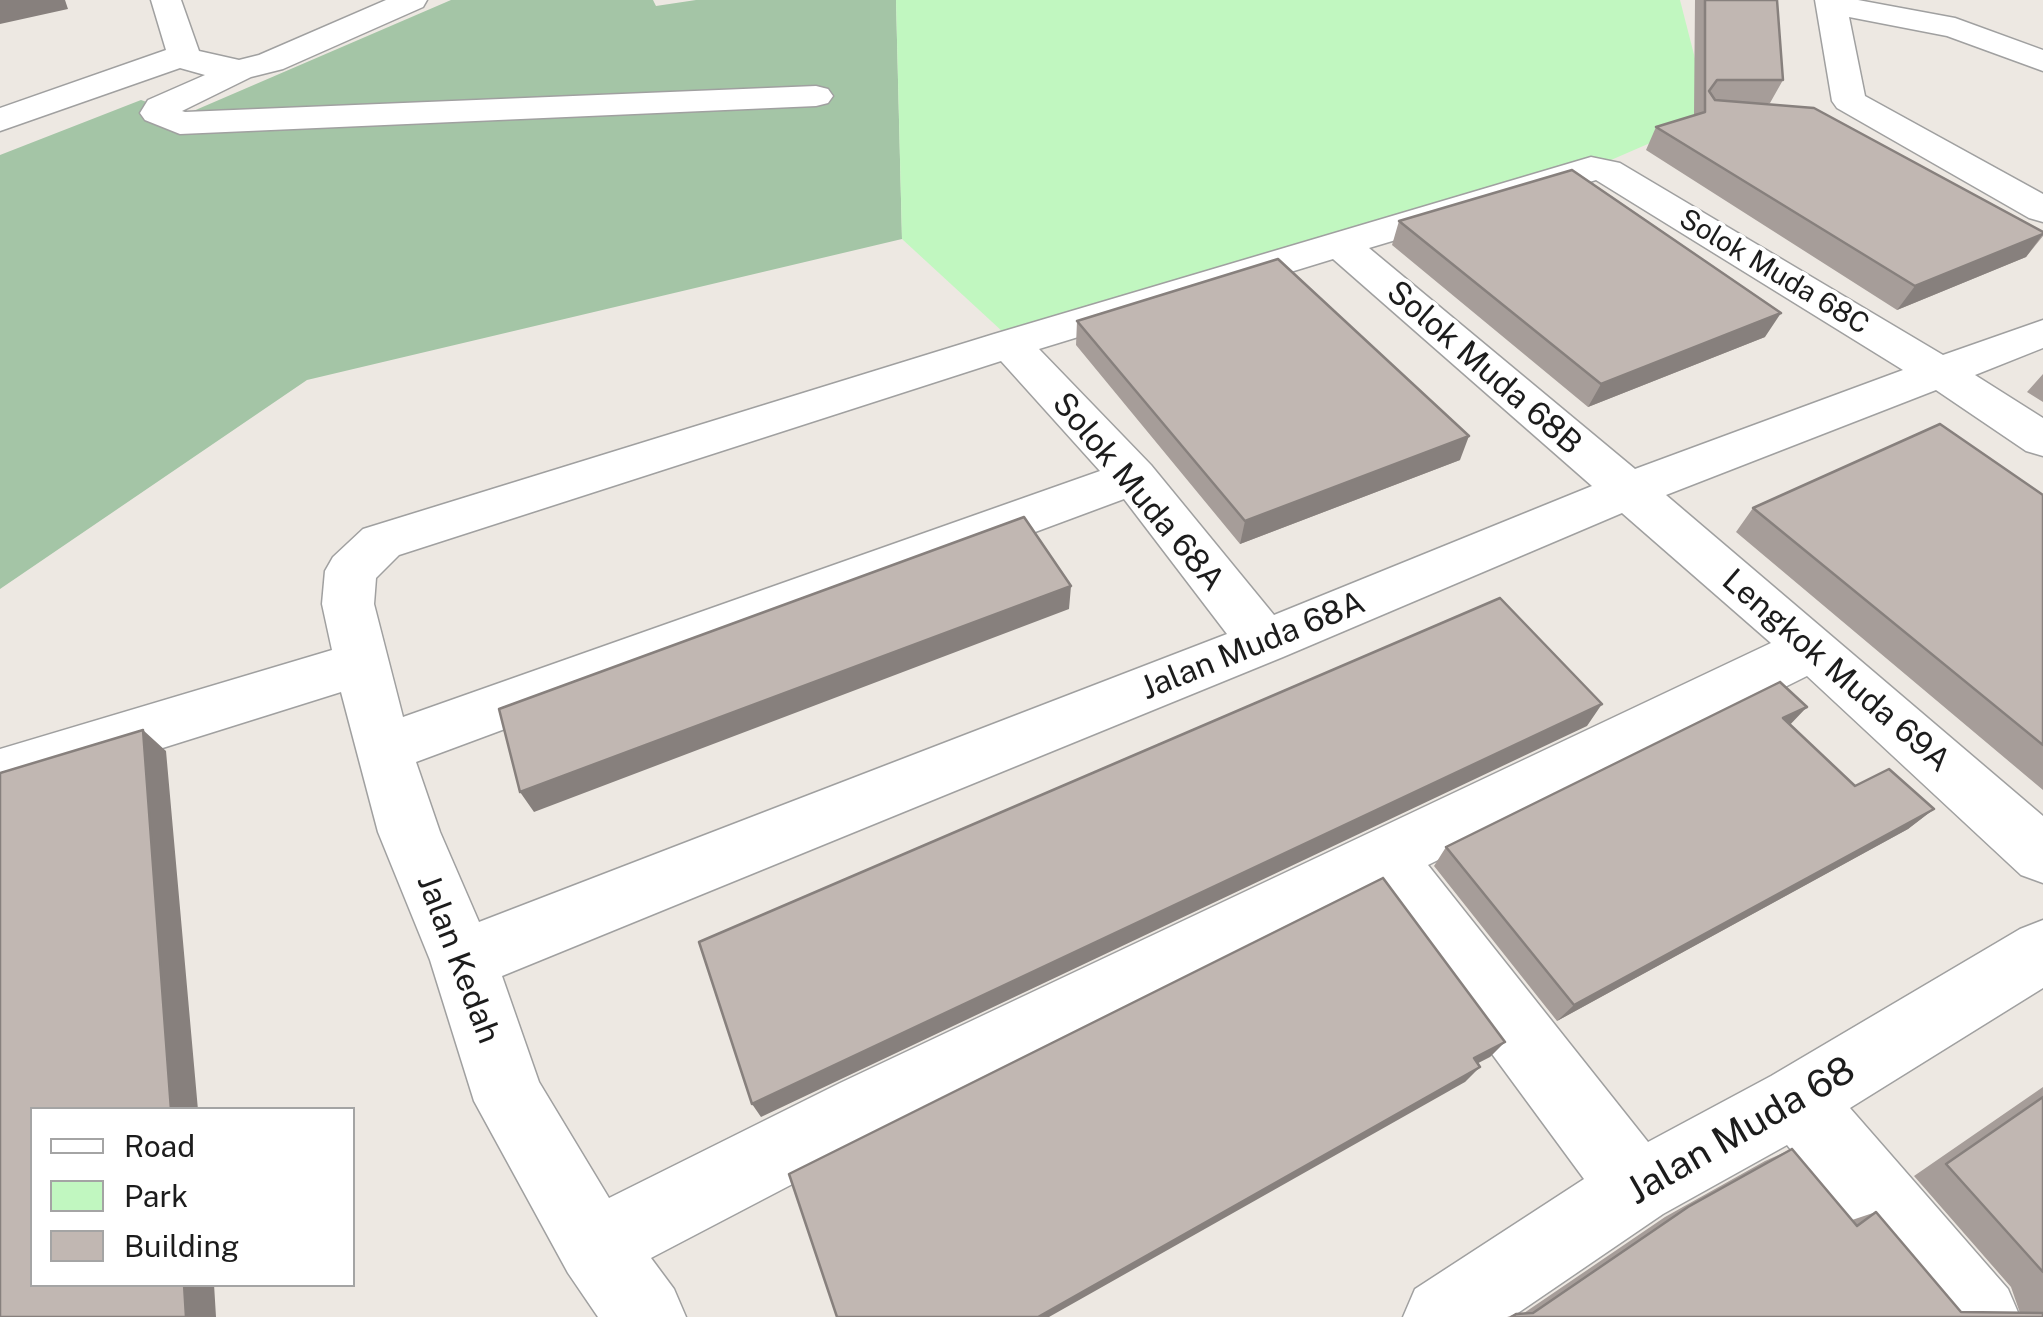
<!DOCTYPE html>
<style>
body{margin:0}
#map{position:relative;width:2043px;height:1317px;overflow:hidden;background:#ede8e2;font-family:"Public Sans",sans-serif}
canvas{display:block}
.legend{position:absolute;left:30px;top:1107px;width:325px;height:180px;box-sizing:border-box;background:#fff;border:2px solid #a4a4a4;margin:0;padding:12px 18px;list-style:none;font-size:30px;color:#1c1c1c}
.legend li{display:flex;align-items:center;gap:20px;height:50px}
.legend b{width:50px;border:2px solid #a4a4a4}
</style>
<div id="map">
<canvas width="2043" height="1317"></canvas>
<ul class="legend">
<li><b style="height:12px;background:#fff"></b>Road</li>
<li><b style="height:28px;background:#c1f7c0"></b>Park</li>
<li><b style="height:28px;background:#c1b7b2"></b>Building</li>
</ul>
</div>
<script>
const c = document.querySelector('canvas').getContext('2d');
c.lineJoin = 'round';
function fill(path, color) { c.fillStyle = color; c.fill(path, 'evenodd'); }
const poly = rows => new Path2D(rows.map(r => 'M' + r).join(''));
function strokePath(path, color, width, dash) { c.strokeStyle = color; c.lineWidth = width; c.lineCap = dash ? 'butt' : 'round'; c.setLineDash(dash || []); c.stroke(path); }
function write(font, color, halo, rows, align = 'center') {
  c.font = font + ' "Public Sans",sans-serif'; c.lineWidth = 8; c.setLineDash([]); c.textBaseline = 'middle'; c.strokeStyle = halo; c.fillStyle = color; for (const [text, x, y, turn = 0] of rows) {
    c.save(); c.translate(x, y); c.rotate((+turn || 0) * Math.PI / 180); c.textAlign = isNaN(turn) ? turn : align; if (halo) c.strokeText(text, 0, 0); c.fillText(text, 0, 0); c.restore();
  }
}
fill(poly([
 [451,0,653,0,656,6,696,0,896,0,902,239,307,380,0,589,0,155,141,100,184,115]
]), '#a4c5a6');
fill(poly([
 [896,0,1680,0,1710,117,1611,160,1016,344,902,239]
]), '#c1f7c0');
const minor = poly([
 [151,0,181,0,199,51,239,60,259,55,386,0,427,0,423,7,283,69,251,77,182,111,185,112,816,86,828,89,833,96,828,103,816,106,180,134,145,120,140,113,148,100,205,75,180,68,0,131,0,108,166,50,151,0],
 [1815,0,1858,0,1955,18,2043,50,2043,71,1947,36,1849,17,1865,96,2043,194,2043,222,2029,218,1837,108,1832,101,1815,0],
 [1591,157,1620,163,1943,355,2043,320,2043,348,1975,375,2043,418,2043,456,2026,451,1936,390,1666,495,2043,816,2043,883,2021,875,1807,676,1428,865,1648,1142,1771,1076,2020,929,2043,920,2043,988,1850,1108,2008,1289,2020,1317,1929,1317,1787,1145,1663,1214,1512,1317,1403,1317,1415,1289,1584,1179,1373,892,890,1133,651,1258,674,1289,686,1317,598,1317,568,1273,474,1101,430,960,378,832,341,692,0,799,0,749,332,650,322,604,325,571,333,557,363,529,994,334,1591,157],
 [1596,180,1903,370,1635,469,1369,248,1596,180],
 [1333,259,1592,486,1274,615,1151,465,1039,349,1333,259],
 [1001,361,1100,471,403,717,374,604,376,578,399,555,1001,361],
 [1124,499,1227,634,479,922,440,832,416,762,1124,499],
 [1622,513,1771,643,840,1083,609,1198,539,1082,502,976,1283,657,1622,513]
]);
strokePath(minor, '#a0a0a0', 3);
fill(minor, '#fff');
fill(poly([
 [1695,0,1777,0,1783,80,1770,103,1752,103,2043,232,2043,236,2026,257,1897,310,1646,150,1656,127,1694,115],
 [1399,221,1765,337,1588,407,1392,245],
 [1077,321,1460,460,1240,544,1076,345],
 [2043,374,2043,402,2027,392],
 [2043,495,2043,790,1736,532,1753,508],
 [1790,724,1855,786,1934,809,1908,829,1557,1021,1434,866,1446,847],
 [2043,1087,2043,1317,1507,1317,1516,1314,1524,1313,1665,1217,1765,1161,1792,1149,1852,1220,1876,1212,1961,1312,2020,1313,2011,1287,1914,1176]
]), '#a69d99');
fill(poly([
 [0,0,65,0,68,9,0,24],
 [2043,234,2026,257,1897,310,1915,286],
 [1781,313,1765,337,1588,407,1601,384],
 [1469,436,1460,460,1240,544,1245,521],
 [1071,586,1069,609,534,812,520,792],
 [1602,704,1587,726,761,1117,752,1104],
 [1807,707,1786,729,1783,718],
 [143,730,166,751,198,1110,171,1110],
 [1934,809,1908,829,1557,1021,1574,1005],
 [1505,1042,1490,1057,1459,1073,1474,1058],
 [1480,1067,1465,1082,1049,1317,1038,1317],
 [184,1284,214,1284,216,1317,186,1317]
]), '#87807d');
const building = poly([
 [1705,0,1777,0,1783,80,1717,80,1709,91,1715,100,1814,108,2043,232,2043,234,1915,286,1656,127,1705,112,1705,0],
 [1572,170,1781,313,1601,384,1399,221,1572,170],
 [1278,259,1469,436,1245,521,1077,321,1278,259],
 [1940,424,2043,495,2043,745,1753,508,1940,424],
 [1024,517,1071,586,520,792,499,709,1024,517],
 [1500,598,1602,704,752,1104,699,942,1500,598],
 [1780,682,1807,707,1783,718,1855,786,1889,769,1934,809,1574,1005,1446,847,1780,682],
 [143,730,171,1110,32,1110,32,1284,184,1284,186,1317,0,1317,0,773,143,730],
 [1383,878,1505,1042,1474,1058,1480,1067,1038,1317,837,1317,789,1174,1383,878],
 [2043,1097,2043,1272,1946,1164,2043,1097],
 [1792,1149,1857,1226,1876,1212,1961,1312,2043,1313,2043,1317,1511,1317,1516,1314,1533,1313,1688,1207,1792,1149]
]);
fill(building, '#c1b7b2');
strokePath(building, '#87807d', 2.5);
write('28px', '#1c1c1c', '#fff', [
 ["Solok Muda 68C",1774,272,31]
]);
write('32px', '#1c1c1c', '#fff', [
 ["Solok Muda 68B",1484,368,41],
 ["Solok Muda 68A",1138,492,50],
 ["Jalan Muda 68A",1253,646,-22],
 ["Lengkok Muda 69A",1836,671,41],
 ["Jalan Kedah",458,959,69]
]);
write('38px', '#1c1c1c', '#fff', [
 ["Jalan Muda 68",1741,1131,-30]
]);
</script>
